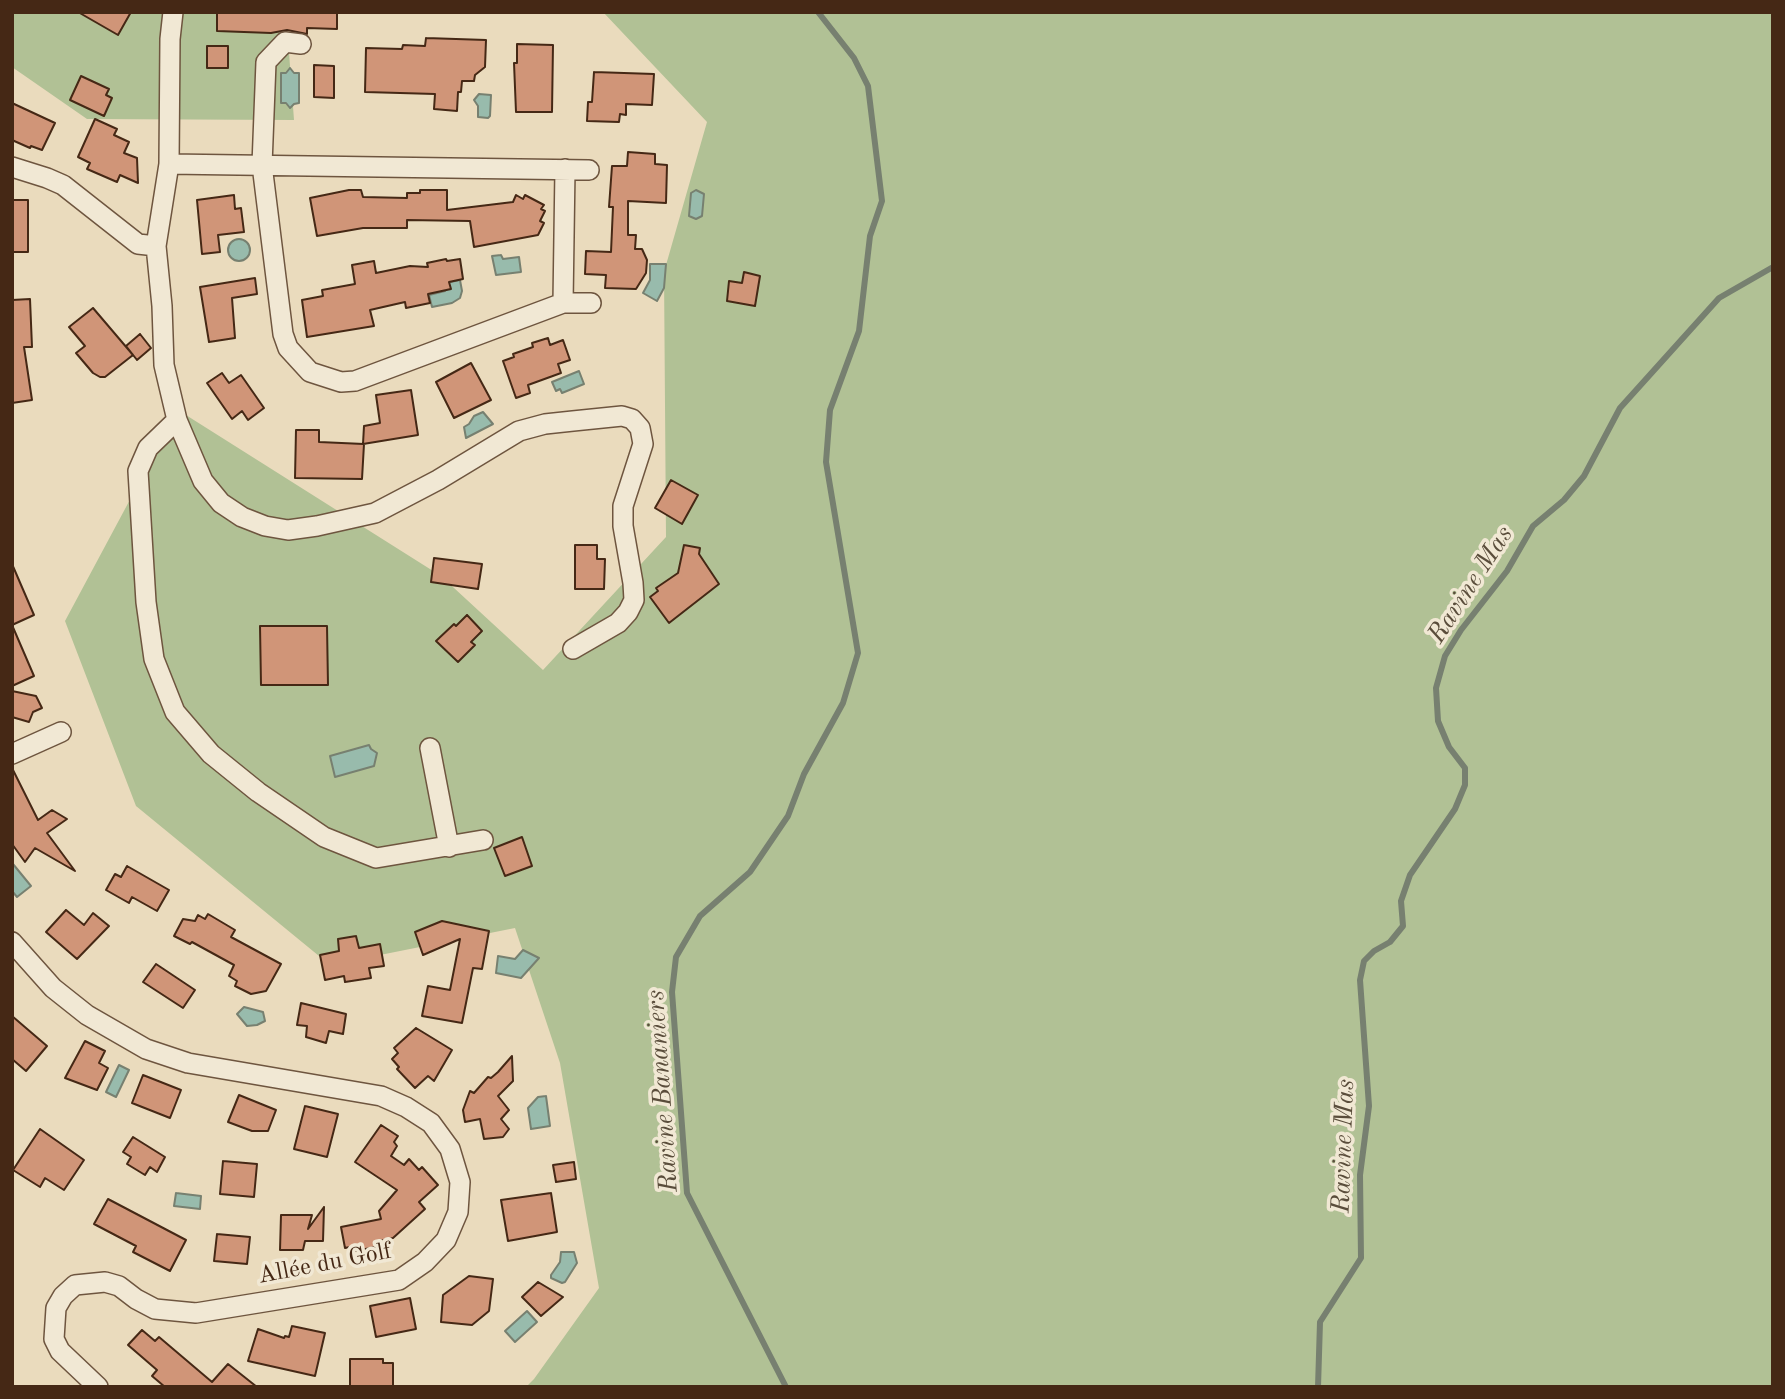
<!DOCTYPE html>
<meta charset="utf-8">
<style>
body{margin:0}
#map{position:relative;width:1785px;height:1399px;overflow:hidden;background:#eadbbd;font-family:"Old Standard TT",serif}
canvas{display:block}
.frame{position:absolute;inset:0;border:14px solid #452815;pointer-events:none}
</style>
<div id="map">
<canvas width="1785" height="1399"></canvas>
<div class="frame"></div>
</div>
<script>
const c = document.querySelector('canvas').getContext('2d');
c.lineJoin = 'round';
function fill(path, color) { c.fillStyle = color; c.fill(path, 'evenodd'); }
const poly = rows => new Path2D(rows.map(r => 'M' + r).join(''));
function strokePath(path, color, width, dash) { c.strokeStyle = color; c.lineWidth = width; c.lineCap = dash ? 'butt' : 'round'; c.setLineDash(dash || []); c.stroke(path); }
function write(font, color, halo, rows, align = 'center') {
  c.font = font + ' "Old Standard TT",serif'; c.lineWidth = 7; c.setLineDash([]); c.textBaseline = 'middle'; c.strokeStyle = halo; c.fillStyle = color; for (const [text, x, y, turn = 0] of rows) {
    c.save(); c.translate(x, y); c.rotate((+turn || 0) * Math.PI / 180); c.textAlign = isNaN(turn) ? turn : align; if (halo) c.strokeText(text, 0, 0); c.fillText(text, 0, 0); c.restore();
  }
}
fill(poly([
 [12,12,286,12,294,120,87,119,12,67],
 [603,12,1773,12,1773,1387,526,1387,534,1379,599,1288,560,1063,515,928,330,965,136,806,65,621,178,410,441,576,543,670,666,537,664,272,707,122]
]), '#b1c195');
const water = poly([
 [290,68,294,73,299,73,299,103,294,104,290,108,286,103,281,103,281,73,286,73,290,68],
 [479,94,491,95,490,116,488,118,478,117,478,106,474,100,479,94],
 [696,190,704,194,702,216,696,219,689,216,691,193,696,190],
 '228 250a11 11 0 1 1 22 0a11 11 0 1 1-22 0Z',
 [501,255,503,259,519,257,521,272,496,275,492,256,501,255],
 [650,264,666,264,664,288,657,301,643,293,650,280,650,264],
 [460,280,462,291,460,298,452,303,432,307,429,295,445,291,445,283,460,280],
 [579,371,584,384,562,393,560,389,556,391,552,382,579,371],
 [483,412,493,424,466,438,464,427,469,424,474,416,483,412],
 [369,745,371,749,377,753,374,766,335,777,330,756,369,745],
 [13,864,31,886,17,897,12,891,13,864],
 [523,950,539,958,521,978,496,973,498,956,515,959,523,950],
 [244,1007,263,1012,265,1021,257,1025,247,1026,237,1014,244,1007],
 [119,1065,129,1070,116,1097,106,1092,119,1065],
 [546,1096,550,1126,531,1129,528,1108,538,1097,546,1096],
 [176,1193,201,1196,200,1209,174,1206,176,1193],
 [561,1252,574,1252,577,1263,565,1282,562,1283,551,1278,551,1275,560,1262,561,1252],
 [527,1311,537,1322,515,1342,505,1331,527,1311]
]);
fill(water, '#98bbac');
strokePath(water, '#778070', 2);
strokePath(poly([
 [786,1387,687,1193,672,992,676,957,700,916,750,872,788,816,804,774,843,703,858,653,826,462,830,410,859,331,870,236,882,201,868,86,854,58,818,12],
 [1318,1387,1320,1322,1361,1258,1360,1175,1369,1106,1360,980,1364,961,1374,951,1390,942,1403,926,1401,901,1410,875,1455,809,1465,785,1465,768,1449,747,1438,721,1436,688,1445,656,1461,630,1507,571,1533,526,1564,500,1584,476,1620,408,1719,298,1773,267]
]), '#778070', 6);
const building = poly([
 [78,12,131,12,118,35,78,12],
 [217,12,337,12,337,29,307,28,307,34,287,30,271,33,217,31,217,12],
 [426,38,486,40,485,67,475,75,474,81,462,81,461,92,458,92,457,111,434,109,435,94,365,92,366,48,402,49,403,45,425,46,426,38],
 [517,44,553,45,552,112,516,112,514,63,517,63,517,44],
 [207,46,228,46,228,68,207,68,207,46],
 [314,65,334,66,334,98,314,97,314,65],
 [594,72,654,74,652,105,626,104,626,115,620,114,619,122,587,121,588,102,592,102,594,72],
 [81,76,109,89,106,95,112,98,104,116,70,100,81,76],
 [12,103,55,123,42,150,31,146,30,148,12,140,12,103],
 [95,119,117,129,114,135,129,142,124,153,137,158,138,183,120,175,117,182,87,169,90,163,78,157,95,119],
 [628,152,655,154,655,164,667,165,666,203,628,201,628,235,636,235,635,249,642,249,647,260,646,273,636,289,605,288,606,275,585,274,586,251,611,252,613,207,609,207,612,166,627,166,628,152],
 [349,190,361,190,363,197,407,198,407,193,420,193,420,190,447,190,447,210,513,202,516,195,523,199,525,195,544,205,541,209,545,211,540,221,544,223,538,235,474,247,470,221,407,220,407,228,363,228,317,236,310,198,349,190],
 [234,195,235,209,241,208,244,232,218,235,220,252,202,254,197,200,234,195],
 [12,200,28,200,28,252,12,252,12,200],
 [446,259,447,261,460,259,463,279,449,282,451,289,428,294,430,303,406,308,405,302,370,310,374,326,307,337,302,300,323,296,322,290,355,284,352,265,374,261,376,273,410,266,428,267,427,263,446,259],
 [744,272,760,276,755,306,727,301,729,281,742,283,744,272],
 [255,278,257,294,232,298,235,338,209,342,200,287,255,278],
 [30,299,32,347,24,347,32,400,12,403,12,300,30,299],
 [93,308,133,355,105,377,100,377,93,373,76,353,85,346,69,327,93,308],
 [140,334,151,348,137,360,126,346,140,334],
 [548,338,550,345,563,340,570,360,558,364,561,373,528,385,530,393,516,398,503,361,514,357,513,354,533,347,532,343,548,338],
 [471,363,491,400,454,418,436,382,471,363],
 [222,373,229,383,241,375,264,408,248,420,242,411,232,419,207,383,222,373],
 [411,390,418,435,363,444,364,426,380,423,376,395,411,390],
 [296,430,319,430,319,442,364,444,362,479,295,478,296,430],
 [671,480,698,495,682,524,655,508,671,480],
 [575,545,597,545,597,559,605,559,604,589,575,589,575,545],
 [684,545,700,548,699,554,719,584,669,623,650,597,658,591,656,588,678,573,684,545],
 [434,558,482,564,478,589,431,582,434,558],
 [12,564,34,615,12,625,34,676,12,686,12,564],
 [467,615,482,631,471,642,475,645,458,662,436,641,454,624,456,626,467,615],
 [260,626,327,626,328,685,261,685,260,626],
 [12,691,36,696,42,708,33,712,29,722,12,717,12,691],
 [12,768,38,820,52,810,67,819,47,833,75,871,35,848,25,862,12,844,12,768],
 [522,837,532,866,505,876,494,848,522,837],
 [127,866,169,890,157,911,132,897,129,903,106,890,115,874,121,877,127,866],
 [66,910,84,925,93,913,109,926,77,959,46,932,66,910],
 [208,914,235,930,231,937,281,964,266,991,251,994,235,986,237,981,229,976,234,965,192,942,190,944,174,936,183,919,195,921,198,915,205,919,208,914],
 [442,921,489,931,482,969,473,968,462,1023,422,1016,428,986,450,990,460,939,423,955,415,932,442,921],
 [356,936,359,948,380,944,384,966,369,968,371,978,345,982,344,976,325,980,320,955,339,951,338,939,356,936],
 [156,964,195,990,183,1008,143,982,156,964],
 [301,1003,346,1014,343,1034,329,1031,326,1043,306,1037,307,1026,297,1025,301,1003],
 [12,1016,47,1046,26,1071,12,1059,12,1016],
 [416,1028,452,1050,434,1081,428,1076,415,1088,397,1069,399,1067,392,1059,398,1053,394,1048,416,1028],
 [85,1041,105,1051,99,1063,108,1068,97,1090,65,1078,85,1041],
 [512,1056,513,1081,498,1096,509,1110,501,1119,509,1129,503,1137,484,1139,480,1119,465,1122,463,1110,470,1091,474,1093,488,1077,491,1078,498,1072,512,1056],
 [143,1075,181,1090,170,1118,132,1103,143,1075],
 [239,1095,276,1110,268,1131,252,1131,228,1122,239,1095],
 [305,1106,338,1114,327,1157,294,1149,305,1106],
 [381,1125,398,1136,394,1142,397,1146,391,1156,404,1165,409,1159,419,1170,422,1167,438,1185,419,1202,425,1209,393,1238,375,1242,375,1247,356,1251,355,1246,345,1248,341,1227,381,1219,379,1211,397,1190,355,1162,381,1125],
 [40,1129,84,1160,64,1190,45,1178,40,1187,13,1170,40,1129],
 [133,1137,165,1157,157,1172,150,1167,145,1175,127,1164,131,1157,123,1152,133,1137],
 [223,1161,257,1164,254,1197,220,1194,223,1161],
 [574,1162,576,1179,556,1182,553,1165,574,1162],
 [551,1193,557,1232,508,1241,501,1200,551,1193],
 [108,1199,186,1240,170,1271,133,1252,136,1246,94,1224,108,1199],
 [324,1207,323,1241,305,1241,303,1250,280,1250,281,1215,312,1215,308,1229,324,1207],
 [217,1234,250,1237,247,1264,214,1261,217,1234],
 [469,1276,493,1279,489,1311,472,1325,441,1322,443,1295,469,1276],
 [538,1282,563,1297,541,1316,522,1297,538,1282],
 [410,1298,416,1329,376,1337,370,1306,410,1298],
 [292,1326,325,1333,315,1376,248,1361,258,1329,284,1338,285,1336,289,1337,292,1326],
 [142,1330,155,1341,159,1337,212,1382,228,1364,257,1387,165,1387,152,1376,157,1370,128,1345,142,1330],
 [350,1359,383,1359,383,1363,393,1363,393,1386,350,1387,350,1359]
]);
fill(building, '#d09578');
strokePath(building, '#452815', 2);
const minor = poly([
 [173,12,170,39,169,164,156,246,162,306,164,365,177,420,203,481,221,503,242,517,265,526,288,530,317,526,375,513,438,480,519,431,545,424,573,421,622,416,632,419,640,428,643,444,623,506,623,526,633,583,634,600,628,612,618,623,573,649],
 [301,44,285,42,266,62,262,165,283,334,288,348,310,372,341,382,355,381,563,303,591,303],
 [169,164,589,170],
 [12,167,47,178,63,185,138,244,156,246],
 [563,303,565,169],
 [177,420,148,448,138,471,146,602,154,659,175,712,211,754,258,792,324,837,376,858,483,840],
 [430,748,449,847],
 [12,754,61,732],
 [12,942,53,988,87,1015,146,1049,188,1063,381,1096,406,1107,431,1123,450,1149,460,1182,458,1212,446,1240,425,1262,399,1280,196,1313,155,1309,136,1299,119,1286,105,1282,75,1285,63,1296,56,1308,54,1339,60,1351,98,1387]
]);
strokePath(minor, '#6e553f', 22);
strokePath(minor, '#f1e8d4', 19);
write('24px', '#452815', '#f1e8d4', [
 ["Allée du Golf",325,1264,-11]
]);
write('italic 26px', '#5a4d3b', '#f1e8d4', [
 ["Ravine Mas",1471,585,-57],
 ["Ravine Bananiers",663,1091,-94],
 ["Ravine Mas",1344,1146,-88]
]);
</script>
